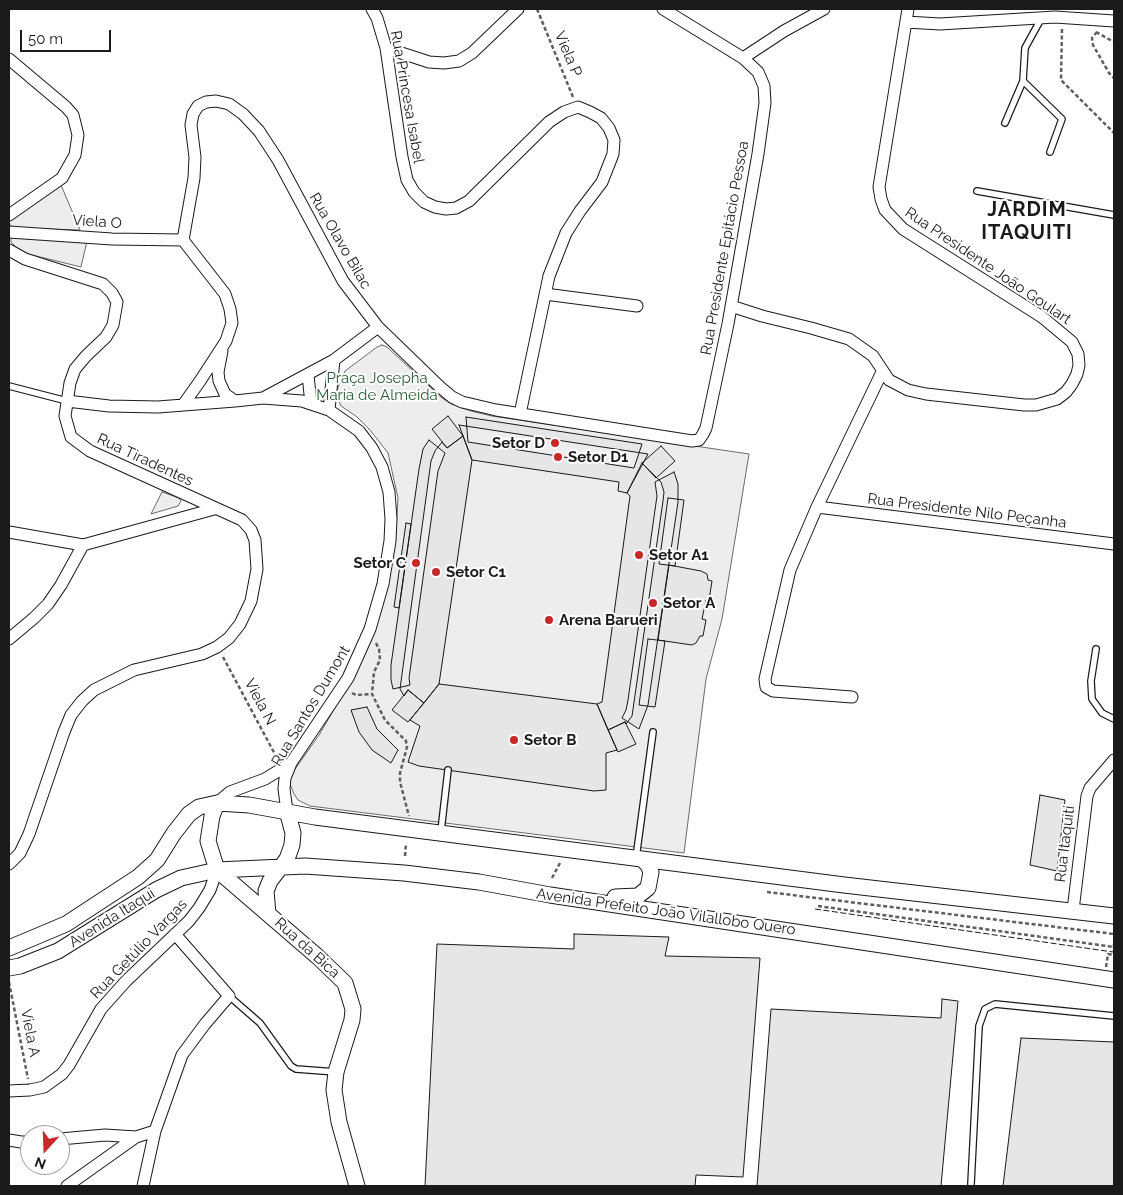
<!DOCTYPE html>
<meta charset="utf-8">
<style>
body{margin:0}
#map{position:relative;width:1123px;height:1195px;overflow:hidden;background:#fff;font-family:Raleway,sans-serif}
canvas{display:block}
.frame{position:absolute;inset:0;border:10px solid #1a1a1a;pointer-events:none}
.north{position:absolute;left:20px;top:1125px;width:50px;height:50px;box-sizing:border-box;background:#fff;border:1px solid #a3a3a3;border-radius:50%;rotate:200deg;font-size:14px;font-weight:700;line-height:20px;text-align:center;color:#1a1a1a}
.north::after{content:'';display:block;margin:auto;width:18px;height:22px;background:#c62828;clip-path:polygon(50% 0,100% 100%,50% 72%,0 100%)}
.scale{position:absolute;left:20px;top:30px;width:91px;height:22px;box-sizing:border-box;border:2px solid #1a1a1a;border-top:0;padding-left:6px;font-size:15px;line-height:18px;white-space:nowrap;color:#1a1a1a;-webkit-text-stroke:4px #fff;paint-order:stroke}
</style>
<div id="map">
<canvas width="1123" height="1195"></canvas>
<div class="frame"></div>
<div class="north">N</div>
<div class="scale">50 m</div>
</div>
<script>
const c = document.querySelector('canvas').getContext('2d');
c.lineJoin = 'round';
function fill(path, color) { c.fillStyle = color; c.fill(path, 'evenodd'); }
const poly = rows => new Path2D(rows.map(r => 'M' + r).join(''));
function strokePath(path, color, width, dash) { c.strokeStyle = color; c.lineWidth = width; c.lineCap = dash ? 'butt' : 'round'; c.setLineDash(dash || []); c.stroke(path); }
function write(font, color, halo, rows, align = 'center') {
  c.font = font + ' Raleway,sans-serif'; c.lineWidth = 4; c.setLineDash([]); c.textBaseline = 'middle'; c.strokeStyle = halo; c.fillStyle = color; for (const [text, x, y, turn = 0] of rows) {
    c.save(); c.translate(x, y); c.rotate((+turn || 0) * Math.PI / 180); c.textAlign = isNaN(turn) ? turn : align; if (halo) c.strokeText(text, 0, 0); c.fillText(text, 0, 0); c.restore();
  }
}
const green = poly([
 [61,185,80,230,14,228,9,224,9,217,61,185],
 [11,237,87,241,81,267,28,254,17,248,11,242,11,237],
 [382,345,387,347,442,398,451,404,471,411,492,416,749,454,722,619,706,679,684,853,310,806,298,800,294,794,290,784,290,777,293,772,319,735,346,689,396,532,398,498,388,453,370,430,357,417,341,406,337,397,338,387,345,371,377,347,382,345],
 [162,492,179,498,181,501,178,506,151,514,162,492]
]);
fill(green, '#ededed');
strokePath(green, '#6a6a6a', 1);
const building = poly([
 [448,416,463,436,447,448,432,429,448,416],
 [466,417,642,444,634,468,468,442,466,417],
 [459,425,648,454,627,493,618,491,619,482,472,460,459,425],
 [463,436,472,460,439,684,424,703,408,690,404,696,400,689,431,461,435,451,442,442,447,448,463,436],
 [429,440,445,453,438,471,409,678,410,685,393,689,391,680,391,665,419,469,423,449,429,440],
 [661,446,675,461,656,478,642,463,661,446],
 [642,463,661,482,664,492,663,501,632,716,626,724,625,722,608,730,597,704,602,702,630,496,627,493,642,463],
 [674,472,678,484,678,502,648,705,639,729,622,718,626,710,628,700,657,496,655,482,674,472],
 [668,498,684,500,675,566,659,564,668,498],
 [406,523,411,524,399,608,394,607,406,523],
 [669,565,701,571,707,574,708,580,712,581,709,600,706,600,702,619,706,620,703,636,700,636,696,643,692,645,658,640,669,565],
 [648,639,665,641,655,707,639,705,648,639],
 [439,684,597,704,617,750,606,753,606,790,594,791,419,766,408,762,420,726,410,720,439,684],
 [408,690,424,703,408,722,392,710,408,690],
 [367,707,377,729,398,750,391,763,372,750,359,732,351,710,367,707],
 [625,722,636,744,618,752,608,730,625,722],
 [1040,795,1065,800,1057,871,1030,865,1040,795],
 [574,934,669,937,665,956,760,958,743,1177,696,1175,695,1186,425,1186,437,944,574,949,574,934],
 [942,999,958,1001,941,1186,757,1186,771,1009,941,1018,942,999],
 [1021,1038,1114,1042,1114,1186,1003,1186,1021,1038]
]);
fill(building, '#e6e6e6');
strokePath(building, '#1a1a1a', 1);
const service = poly([
 [1023,81,1062,119,1050,152],
 [1005,123,1023,81,1025,48,1041,19],
 [977,191,1114,215],
 [9,386,67,401],
 [1096,649,1091,681,1092,699,1102,713,1114,719],
 [441,831,448,770],
 [636,858,653,732],
 [229,996,260,1023,291,1066,296,1069,336,1072],
 [971,1184,979,1026,985,1009,995,1004,1114,1016]
]);
const minor = poly([
 [372,9,377,18,386,48,402,157,407,180,414,192,424,202,435,207,446,209,456,208,469,201,549,122,564,112,578,107,590,112,601,118,609,128,614,140,613,154,602,182,580,211,566,233,549,276,520,414],
 [906,22,940,24,1055,17,1114,21],
 [386,48,429,62,444,63,459,61,472,53,518,9],
 [743,58,784,31,824,9],
 [9,59,66,107,73,115,78,135,75,155,62,178,9,215],
 [9,232,112,239,183,240],
 [9,250,25,259,103,284,112,293,117,302,113,325,106,337,86,356,75,369,70,383,65,416,71,437,90,451,242,520,251,530,255,540,257,569,251,601,240,624,229,638,217,647,202,654,134,670,94,690,82,701,71,715,64,732,29,834,20,853,9,864],
 [545,294,637,306],
 [731,306,762,316,811,328,849,339,873,356,889,380,908,390,926,394,1024,405,1036,405,1057,399,1066,392,1072,384,1077,374,1079,365,1078,354,1072,342,1042,317,903,229,885,210,881,199,879,187,908,9],
 [222,351,218,372,219,381,225,394,235,401],
 [308,375,311,404],
 [263,398,302,401,329,410,359,431,372,448,382,467,389,492,391,519,390,541,383,584,370,629,348,678,291,763,285,778,284,789,287,811],
 [67,401,109,406,158,407,235,401,263,398,334,360,378,327],
 [183,405,200,381,226,341,232,323,230,309,225,294,183,240,194,178,195,157,191,125,193,114,198,106,206,102,216,101,229,104,243,114,259,131,278,160,343,281,378,327,440,387,452,397,462,402,496,410,692,441,699,440,703,434,706,428,728,324,758,154,765,103,764,86,758,72,743,58,663,9],
 [329,410,334,360],
 [817,507,1114,544],
 [9,532,83,545,214,509],
 [9,639,34,618,48,604,61,585,83,545],
 [852,697,773,691,766,687,765,679,790,570,817,507,882,372],
 [217,803,230,792,265,779,291,763],
 [1073,910,1087,796,1090,788,1114,760],
 [9,1091,30,1090,44,1087,62,1074,69,1065,101,1009,126,981,189,921,199,908,210,890,217,870],
 [60,1139,105,1135,136,1137],
 [9,1140,21,1142,30,1142],
 [67,1186,136,1137,155,1131],
 [143,1186,155,1131,182,1055,205,1024,229,996,175,934]
]);
const secondary = poly([
 [217,870,318,957,345,983,353,1009,352,1020,336,1072,334,1090,339,1122,357,1186],
 [217,870,208,841,212,816,217,803],
 [615,897,638,896,648,888,651,872,648,865,642,859],
 [268,914,266,891,270,881,287,859,292,845,293,833,287,811],
 [9,948,66,924,138,877,157,860,174,833,189,814,199,807,217,803,249,805,315,817,844,885,1114,916],
 [9,968,20,966,58,951,156,890,181,878,217,870,305,866,404,873,479,882,550,895,1114,980]
]);
strokePath(service, '#1a1a1a', 8);
strokePath(minor, '#1a1a1a', 13);
strokePath(secondary, '#1a1a1a', 17);
strokePath(poly([
 [537,9,573,97],
 [1062,29,1061,80,1114,133],
 [1096,32,1114,42],
 [1097,32,1092,38,1093,45,1109,73,1114,78],
 [376,643,379,649,380,660,374,672,372,694,385,720,406,741,407,747,400,773,400,782,409,816],
 [223,657,277,758],
 [352,693,356,695,372,694],
 [405,856,406,843],
 [552,878,561,861],
 [767,892,1114,934],
 [818,906,1114,947],
 [1114,944,1114,952],
 [1106,967,1108,954,1114,955],
 [9,982,28,1079]
]), '#5f5f5f', 2.5, [4, 2.5]);
strokePath(service, '#fff', 5.5);
strokePath(minor, '#fff', 11);
strokePath(secondary, '#fff', 15);
strokePath(poly([
 [815,909,1113,952]
]), '#1a1a1a', 1, [6, 2.5]);
for (const [x, y, r, color] of [
 [555,443,5,"#c62828"],
 [558,457,5,"#c62828"],
 [639,555,5,"#c62828"],
 [416,563,5,"#c62828"],
 [436,572,5,"#c62828"],
 [653,603,5,"#c62828"],
 [549,620,5,"#c62828"],
 [514,740,5,"#c62828"]
]) { const dot = new Path2D(); dot.arc(x, y, r, 0, 2 * Math.PI); c.fillStyle = color; c.fill(dot); strokePath(dot, '#fff', 2); }
write('15px', '#1a1a1a', '#fff', [
 ["Viela P",568,54,67],
 ["Rua Princesa Isabel",407,97,80],
 ["Viela O",97,222,4],
 ["Rua Olavo Bilac",340,241,60],
 ["Rua Presidente Epitácio Pessoa",725,248,-80],
 ["Rua Presidente João Goulart",988,266,34],
 ["Rua Tiradentes",145,460,25],
 ["Rua Presidente Nilo Peçanha",967,511,7],
 ["Viela N",260,702,62],
 ["Rua Santos Dumont",311,706,-59],
 ["Rua Itaquiti",1065,844,-83],
 ["Avenida Prefeito João Vilallobo Quero",666,912,8],
 ["Avenida Itaqui",112,918,-32],
 ["Rua da Bica",307,948,42],
 ["Rua Getúlio Vargas",139,949,-46],
 ["Viela A",30,1033,79]
]);
write('15px', '#2b5a34', '#fff', [
 ["Praça Josepha",377,378],
 ["Maria de Almeida",377,395]
]);
write('bold 15px', '#1a1a1a', '#fff', [
 ["Setor D",545,443,"right"],
 ["Setor D1",568,457],
 ["Setor A1",649,555],
 ["Setor C",406,563,"right"],
 ["Setor C1",446,572],
 ["Setor A",663,603],
 ["Arena Barueri",559,620],
 ["Setor B",524,740]
], 'left');
c.letterSpacing = '1px';
write('bold 20px', '#1a1a1a', '#fff', [
 ["JARDIM",1027,210],
 ["ITAQUITI",1027,233]
]);
c.letterSpacing = '0px';
</script>
